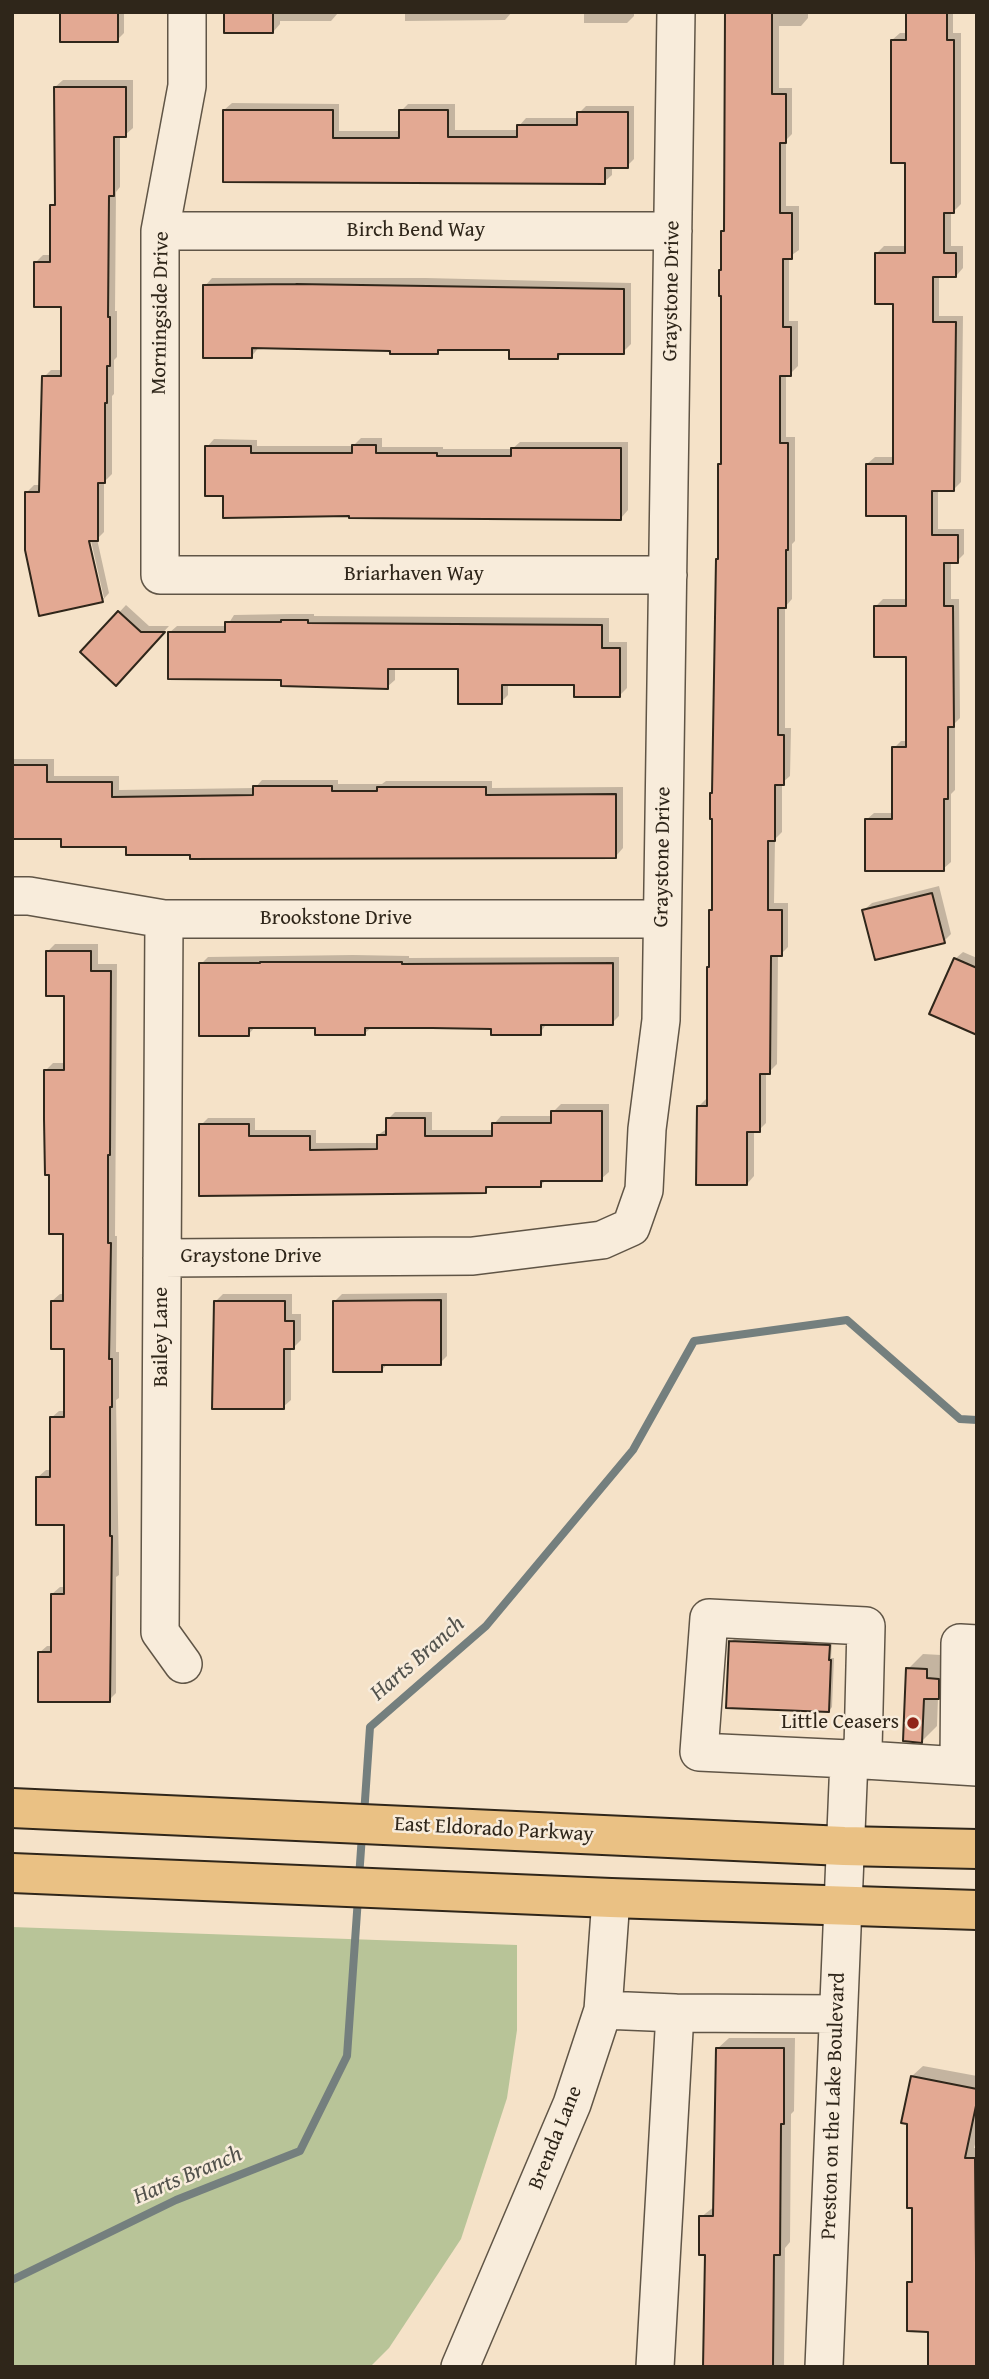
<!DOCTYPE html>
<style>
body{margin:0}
#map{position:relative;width:989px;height:2379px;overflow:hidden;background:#f5e2c8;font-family:"Gentium Book Plus",serif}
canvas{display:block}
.frame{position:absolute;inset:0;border:14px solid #2f261a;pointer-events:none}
</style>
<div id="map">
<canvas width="989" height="2379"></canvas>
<div class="frame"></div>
</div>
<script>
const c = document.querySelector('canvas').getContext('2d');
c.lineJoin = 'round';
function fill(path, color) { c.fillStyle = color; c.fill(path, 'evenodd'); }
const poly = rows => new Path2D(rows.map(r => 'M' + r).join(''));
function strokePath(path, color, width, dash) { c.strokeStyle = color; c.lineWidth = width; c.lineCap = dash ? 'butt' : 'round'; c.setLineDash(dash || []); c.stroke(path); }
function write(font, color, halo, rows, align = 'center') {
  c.font = font + ' "Gentium Book Plus",serif'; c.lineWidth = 5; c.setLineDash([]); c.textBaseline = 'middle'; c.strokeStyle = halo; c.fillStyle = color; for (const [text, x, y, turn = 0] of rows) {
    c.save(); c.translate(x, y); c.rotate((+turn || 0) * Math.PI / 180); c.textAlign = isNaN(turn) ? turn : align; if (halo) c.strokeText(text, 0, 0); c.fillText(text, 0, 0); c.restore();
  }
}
fill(poly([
 [12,1927,517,1945,517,2030,507,2098,461,2239,389,2348,370,2367,12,2367]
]), '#b8c498');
fill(poly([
 [62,12,124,12,124,33,117,40],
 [226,12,338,12,338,13,331,21,280,21,280,24,273,32],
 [405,12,512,12,505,20,405,21],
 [584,12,634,12,634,16,627,23,584,23],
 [727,12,808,12,808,18,801,26,779,26,779,88,792,88,792,134,786,140,786,206,799,206,799,250,789,257,789,321,798,321,798,366,790,374,786,374,786,437,795,437,795,541,792,544,792,599,785,607,785,728,791,728,790,776,782,783,782,832,775,839,774,903,788,903,788,947,781,954,778,954,777,1064,769,1072,766,1072,766,1123,759,1130,754,1130,754,1176,747,1184,699,1106,706,1099,709,1099,711,911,714,907,713,792,720,558,720,464,722,462,723,294,720,270,722,268,722,231,725,229],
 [908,12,953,12,953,33,961,33,961,204,954,211,951,211,951,246,963,246,963,268,956,276,939,276,939,316,963,316,961,482,954,489,938,489,938,529,964,529,964,554,957,561,951,561,951,599,959,599,960,718,955,723,955,790,951,794,951,862,943,869,866,820,874,813,893,813,894,748,901,741,908,741,908,655,876,606,883,599,908,599,908,514,867,464,875,457,895,457,895,302,877,253,884,246,907,246,907,161,892,40,900,33,908,33],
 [63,80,133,80,133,128,125,135,120,135,120,187,116,192,115,311,117,311,117,357,114,360,114,394,112,396,112,474,104,482,104,532,97,539,109,593,102,601,27,492,34,485,41,485,44,377,51,370,63,370,63,305,35,263,43,255,52,255,52,206,56,201,55,87],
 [89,532,104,598,100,598,86,533],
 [232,103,339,104,339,131,401,131,401,111,408,104,455,104,455,130,519,130,519,126,526,118,579,118,579,113,586,106,634,106,634,159,627,166,612,166,612,175,604,182,224,181,224,110],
 [212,278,426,278,631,283,631,344,623,352,563,352,558,358,511,348,441,348,437,353,392,349,259,347,252,356,205,286],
 [361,438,382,438,382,447,443,447,443,449,512,449,520,442,628,442,628,510,621,518,224,494,207,447,214,439,257,440,257,446,353,446],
 [126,605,149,626,169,626,123,676,82,652],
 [290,614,314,614,314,616,609,618,609,642,627,642,627,688,620,695,576,683,508,683,508,695,501,702,460,668,395,668,395,680,387,687,283,678,169,633,177,626,227,626,234,615],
 [12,759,54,759,54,776,119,776,119,790,255,788,262,780,338,780,338,784,382,784,386,781,492,781,492,788,623,787,623,848,616,856,192,853,63,837,12,837],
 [939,886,951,934,944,941,864,910,872,903],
 [55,944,98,944,98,964,117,964,115,1236,117,1236,116,1352,119,1352,119,1398,116,1400,119,1575,116,1577,116,1693,109,1700,39,1653,47,1646,52,1646,52,1594,60,1587,66,1587,66,1523,38,1477,46,1470,51,1470,51,1418,59,1411,66,1411,66,1347,52,1301,60,1294,65,1294,65,1232,51,1173,46,1070,53,1063,66,1063,66,995,48,951],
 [963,952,977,958,977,1033,955,959],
 [353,955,409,956,409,958,619,957,619,1016,612,1023,547,1023,540,1033,493,1027,372,1027,364,1034,317,1026,255,1027,248,1035,201,964,208,957],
 [561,1104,609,1104,609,1172,601,1179,547,1179,540,1186,490,1186,485,1191,201,1125,208,1118,255,1118,255,1130,316,1130,316,1143,378,1143,378,1135,388,1128,388,1119,395,1112,432,1112,432,1130,494,1130,494,1124,501,1116,553,1116,553,1112],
 [447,1293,447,1356,440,1363,388,1363,382,1370,335,1301,342,1294],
 [223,1294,292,1294,292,1314,301,1314,301,1340,294,1347,291,1347,291,1400,283,1407,216,1301],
 [734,1639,832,1643,831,1658,834,1658,832,1707,829,1711,731,1642],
 [923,1654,941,1655,941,1664,953,1664,953,1683,938,1698,937,1726,922,1741,908,1669],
 [729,2038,795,2038,794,2111,791,2114,790,2242,785,2248,784,2367,702,2367,705,2362,706,2253,701,2217,715,2206,717,2049],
 [923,2066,977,2076,977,2137,974,2148,977,2148,977,2367,929,2330,909,2283,913,2279,912,2076]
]), '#0003');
strokePath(poly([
 [364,1815,370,1727,486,1626,633,1450,694,1341,847,1320,960,1419,977,1420],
 [359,1878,362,1835],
 [12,2280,176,2200,300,2151,347,2056,358,1898]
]), '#747f7e', 8);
const building = poly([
 [60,12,118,12,118,42,60,42,60,12],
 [224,12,273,12,273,33,224,33,224,12],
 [725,12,772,12,772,94,786,94,786,143,780,143,780,213,792,213,792,259,783,259,783,327,791,327,791,376,780,376,780,443,788,443,788,550,786,550,786,608,778,608,778,735,784,735,784,785,775,785,775,841,768,841,768,910,782,910,782,956,771,956,770,1074,760,1074,760,1132,747,1132,747,1185,696,1185,697,1106,707,1106,707,967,709,967,709,910,712,910,712,819,710,819,710,793,712,793,716,559,718,559,718,464,721,464,721,296,719,296,719,270,721,270,721,231,724,231,725,12],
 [906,12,947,12,947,40,954,40,954,213,944,213,944,253,956,253,956,277,933,277,933,322,956,322,954,491,932,491,932,535,958,535,958,563,944,563,944,606,953,606,954,727,948,727,948,799,944,799,944,871,865,871,865,819,892,819,892,747,906,747,906,657,874,657,874,606,906,606,906,516,866,516,866,464,893,464,893,304,875,304,875,253,905,253,905,163,891,163,891,40,906,40,906,12],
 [54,87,126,87,126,137,114,137,114,196,109,196,108,317,110,317,110,366,107,366,107,403,105,403,105,483,98,483,98,541,89,541,103,602,39,616,25,550,25,492,39,492,42,376,61,376,61,307,34,307,34,262,50,262,50,205,55,205,54,87],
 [223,110,333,110,333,138,399,138,399,110,448,110,448,137,517,137,517,125,577,125,577,112,628,112,628,168,605,168,605,184,223,182,223,110],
 [296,284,624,289,624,354,558,354,558,359,509,359,509,350,438,350,438,354,390,354,390,351,252,348,252,358,203,358,203,285,296,284],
 [352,445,376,445,376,453,437,453,437,456,511,456,511,448,621,448,621,520,349,518,349,516,223,518,223,496,205,496,205,446,251,446,251,453,352,453,352,445],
 [118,611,141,632,165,632,116,686,80,652,118,611],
 [281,620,308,620,308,623,602,625,602,648,620,648,620,697,574,697,574,685,502,685,502,704,458,704,458,669,388,669,388,689,281,686,281,680,168,679,168,632,225,632,225,622,281,622,281,620],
 [12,765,47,765,47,782,112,782,112,797,253,795,253,786,332,786,332,791,377,791,377,787,486,787,486,795,616,794,616,858,190,859,190,855,126,855,126,847,61,847,61,839,12,839,12,765],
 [932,893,945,943,875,960,862,910,932,893],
 [46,951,91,951,91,971,111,971,110,1155,108,1155,108,1243,111,1243,109,1359,112,1359,112,1407,110,1407,110,1536,112,1536,110,1702,38,1702,38,1652,51,1652,51,1594,64,1594,64,1525,36,1525,36,1477,50,1477,50,1417,64,1417,64,1349,51,1349,51,1301,63,1301,63,1234,49,1234,49,1175,45,1175,44,1119,44,1070,64,1070,64,996,46,996,46,951],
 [954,958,977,968,977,1035,929,1014,954,958],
 [260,962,402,962,402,964,613,963,613,1025,541,1025,541,1035,491,1035,491,1029,432,1028,365,1028,365,1035,315,1035,315,1028,249,1028,249,1036,199,1036,199,963,260,963,260,962],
 [551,1111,602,1111,602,1181,541,1181,541,1187,486,1187,486,1193,199,1196,199,1124,249,1124,249,1136,310,1136,310,1150,377,1149,377,1135,386,1135,386,1118,425,1118,425,1136,492,1136,492,1123,551,1123,551,1111],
 [441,1300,441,1365,382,1365,382,1372,333,1372,333,1301,441,1300],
 [214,1301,285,1301,285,1321,294,1321,294,1349,284,1349,284,1409,212,1409,214,1301],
 [729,1641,830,1645,829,1660,831,1660,829,1712,726,1708,729,1641],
 [906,1668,927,1669,927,1678,939,1679,939,1699,924,1699,922,1743,903,1741,906,1668],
 [716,2048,784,2048,784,2124,781,2124,780,2255,774,2255,773,2367,703,2367,705,2255,699,2255,699,2216,713,2216,716,2048],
 [911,2076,977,2089,977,2101,965,2158,975,2158,977,2367,928,2367,928,2332,907,2331,907,2282,912,2282,912,2208,907,2208,907,2124,901,2123,911,2076]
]);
fill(building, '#e3a993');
strokePath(building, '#2f261a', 2);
const minor = poly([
 [187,12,187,86,160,231,160,575,668,575],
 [160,231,673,231],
 [12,896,29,896,164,919,662,919],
 [164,919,160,1632,183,1664],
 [162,1258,473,1256,602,1240,631,1227,644,1190,647,1129,661,1020,676,12],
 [849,1759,977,1767],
 [959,1766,960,1643,977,1644],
 [603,2010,675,2013,837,2014],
 [460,2367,572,2104,603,2010,611,1898],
 [655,2367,675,2013],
 [824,2367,849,1759,699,1752,709,1618,866,1626,863,1749,849,1759]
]);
const major = poly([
 [12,1808,844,1846,977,1849],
 [12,1873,611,1898,977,1910]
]);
strokePath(minor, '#605546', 40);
strokePath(major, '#2f261a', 42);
strokePath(minor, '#f8ecdb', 37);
strokePath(major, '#eac184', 38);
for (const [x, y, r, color] of [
 [913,1723,7,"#8f2418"]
]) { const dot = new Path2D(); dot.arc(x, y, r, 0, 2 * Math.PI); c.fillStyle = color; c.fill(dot); strokePath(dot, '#f8ecdb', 2.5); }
write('21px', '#2f261a', '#f8ecdb', [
 ["Birch Bend Way",416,231],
 ["Graystone Drive",672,291,-89],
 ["Morningside Drive",161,313,-89],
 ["Briarhaven Way",414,575],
 ["Graystone Drive",663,857,-89],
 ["Brookstone Drive",336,919],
 ["Graystone Drive",251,1257],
 ["Bailey Lane",162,1337,-90],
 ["East Eldorado Parkway",494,1830,3],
 ["Preston on the Lake Boulevard",834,2106,-88],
 ["Brenda Lane",556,2138,-68]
]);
write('21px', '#2f261a', '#f8ecdb', [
 ["Little Ceasers",899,1723]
], 'right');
write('italic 23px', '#52524c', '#f8ecdb', [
 ["Harts Branch",418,1659,-41],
 ["Harts Branch",188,2176,-23]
]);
</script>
